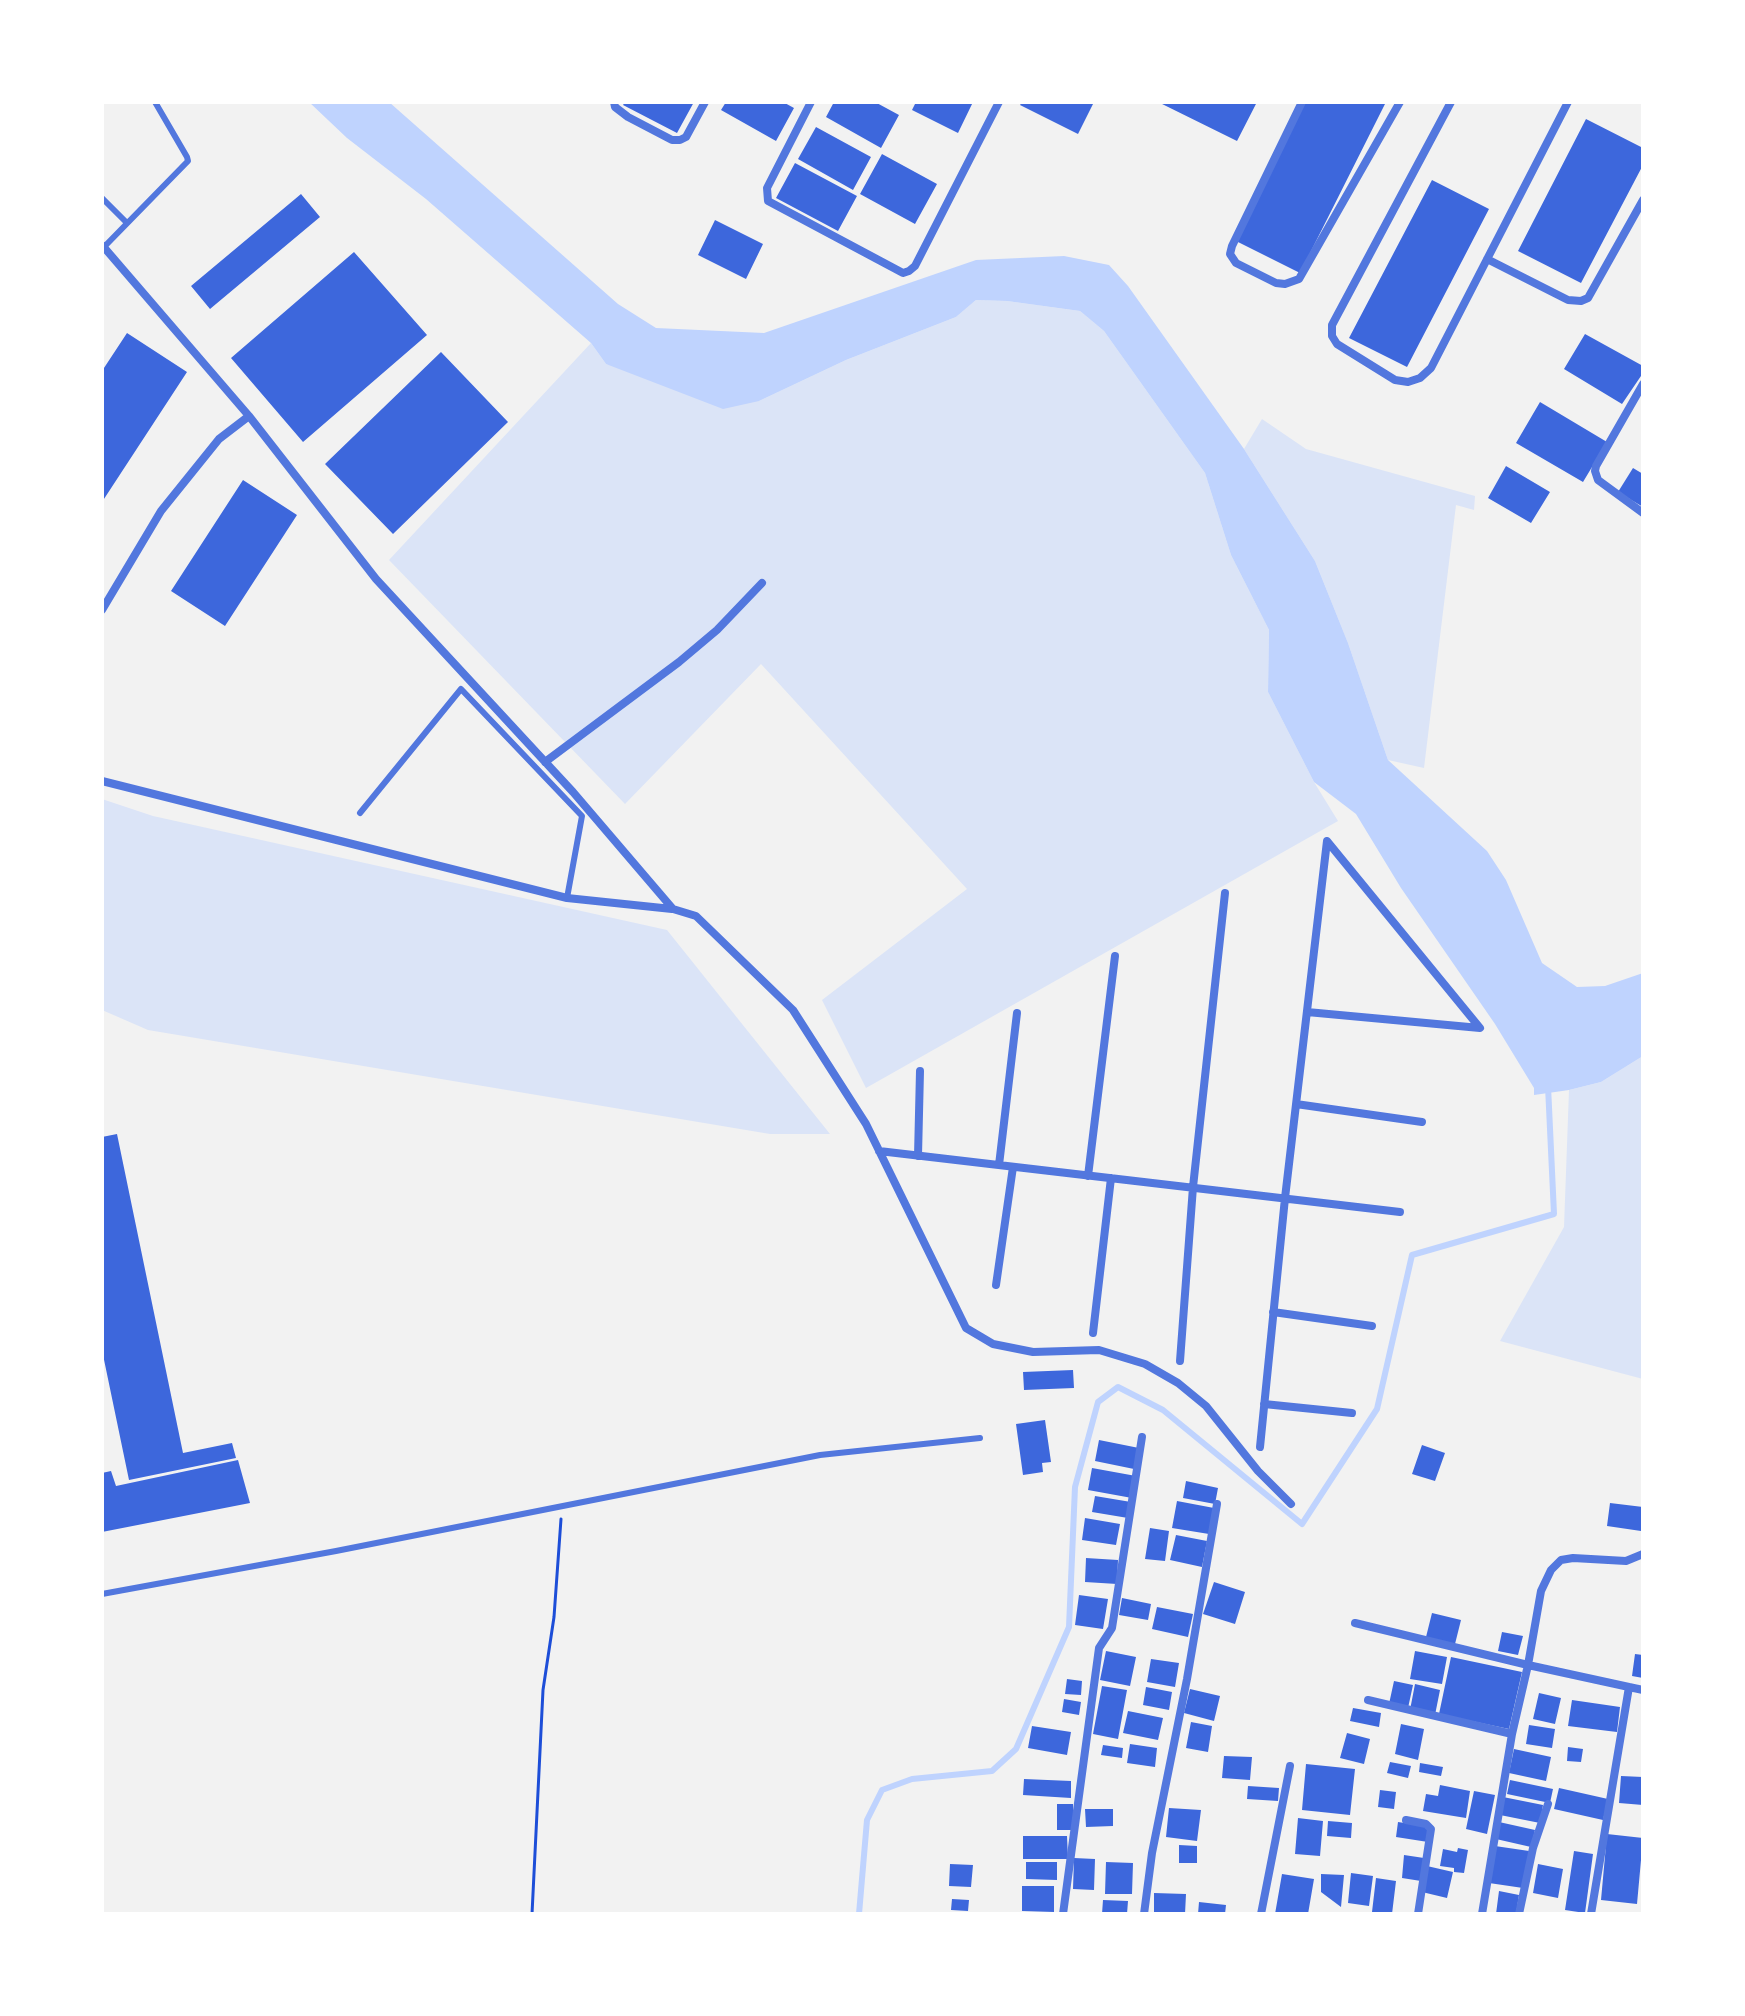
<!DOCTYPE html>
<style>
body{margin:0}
#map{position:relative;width:1745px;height:2016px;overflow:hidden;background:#f2f2f2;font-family:"Titillium Web",sans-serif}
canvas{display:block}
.frame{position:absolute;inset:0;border:104px solid #fff;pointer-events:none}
</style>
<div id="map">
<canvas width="1745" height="2016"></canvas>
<div class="frame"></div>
</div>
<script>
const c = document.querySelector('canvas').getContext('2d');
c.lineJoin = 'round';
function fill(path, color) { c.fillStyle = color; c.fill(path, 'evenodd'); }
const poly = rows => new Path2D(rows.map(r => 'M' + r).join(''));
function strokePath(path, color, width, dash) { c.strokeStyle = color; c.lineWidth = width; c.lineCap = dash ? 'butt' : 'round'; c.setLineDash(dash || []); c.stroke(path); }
fill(poly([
 [976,300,1007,301,1080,311,1104,331,1205,473,1231,555,1269,630,1268,692,1314,782,1338,821,866,1088,822,1000,967,889,761,664,625,804,389,560,591,343,606,364,759,401,846,360,956,317],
 [1262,419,1306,449,1475,496,1474,510,1456,505,1424,768,1388,760,1348,643,1315,561,1244,449],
 [102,799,153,816,667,930,830,1134,770,1134,148,1030,102,1010],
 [1643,1056,1643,1379,1500,1341,1564,1227,1569,1090,1601,1082]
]), '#dbe4f7');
fill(poly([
 [309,102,389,102,618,304,656,328,764,333,976,260,1064,256,1109,265,1128,286,1244,449,1315,561,1348,643,1388,760,1487,851,1506,880,1542,963,1577,987,1605,986,1643,973,1643,1056,1601,1082,1569,1090,1534,1095,1534,1088,1495,1024,1401,888,1356,814,1314,782,1268,692,1269,630,1231,555,1205,473,1104,331,1080,311,1007,301,976,300,956,317,846,360,759,401,723,409,606,364,591,343,426,199,347,138]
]), '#bfd3fe');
strokePath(poly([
 [859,1914,867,1820,882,1790,912,1779,992,1771,1016,1749,1069,1627,1075,1487,1098,1402,1118,1387,1163,1410,1302,1524,1377,1409,1412,1255,1554,1214,1548,1086]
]), '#bfd3fe', 6);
fill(poly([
 [625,102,694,102,677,133,623,105],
 [726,102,783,102,794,108,776,141,721,110],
 [834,102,875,102,899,115,881,148,826,117],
 [916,102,973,102,958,133,912,110],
 [1022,102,1094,102,1078,134,1020,105],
 [1158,102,1257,102,1237,141],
 [1302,102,1386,102,1300,273,1232,239],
 [1586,119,1643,148,1643,165,1581,283,1518,251],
 [816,127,871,157,853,190,798,159],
 [882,154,937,184,915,224,860,194],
 [795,163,857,196,838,231,776,198],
 [1432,180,1489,209,1407,367,1349,338],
 [301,194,320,217,210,309,191,286],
 [715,220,763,244,746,279,698,255],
 [354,252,427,335,303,442,231,358],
 [127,333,187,372,102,502,102,371],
 [1585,334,1643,366,1643,373,1622,404,1564,369],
 [441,352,508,422,393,534,325,464],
 [1540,402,1607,442,1583,482,1516,443],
 [1506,466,1550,492,1531,523,1488,498],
 [1633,468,1643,474,1643,507,1618,492],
 [243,480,297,515,225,626,171,591],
 [117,1134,183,1453,232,1443,236,1458,129,1480,102,1350,102,1137],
 [1073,1370,1074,1388,1024,1390,1023,1372],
 [1045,1420,1051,1462,1042,1463,1043,1472,1023,1475,1016,1424],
 [1099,1440,1139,1448,1134,1469,1095,1461],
 [1422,1445,1445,1453,1435,1481,1412,1474],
 [238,1460,250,1503,102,1532,102,1473,111,1471,116,1486],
 [1092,1468,1136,1476,1132,1498,1088,1490],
 [1186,1481,1218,1488,1215,1504,1183,1498],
 [1095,1496,1131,1502,1128,1518,1092,1512],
 [1177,1501,1214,1508,1209,1534,1172,1528],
 [1610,1503,1643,1507,1641,1531,1607,1526],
 [1085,1518,1120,1524,1116,1545,1082,1540],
 [1150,1528,1169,1531,1165,1561,1145,1559],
 [1176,1535,1207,1541,1202,1567,1170,1560],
 [1086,1558,1118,1560,1117,1584,1085,1582],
 [1214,1582,1245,1592,1235,1624,1203,1614],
 [1079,1595,1108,1599,1103,1629,1075,1625],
 [1122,1598,1151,1604,1148,1620,1119,1615],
 [1157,1607,1193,1614,1188,1637,1152,1629],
 [1432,1613,1461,1620,1455,1644,1426,1637],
 [1502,1632,1523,1636,1518,1655,1498,1651],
 [1106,1651,1136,1657,1130,1686,1100,1680],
 [1415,1651,1447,1657,1442,1684,1410,1679],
 [1635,1654,1643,1655,1643,1678,1632,1676],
 [1451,1657,1522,1672,1509,1729,1439,1714],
 [1151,1659,1179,1663,1175,1687,1147,1682],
 [1067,1679,1082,1681,1081,1695,1065,1694],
 [1394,1681,1413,1685,1408,1708,1389,1704],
 [1415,1684,1440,1690,1435,1715,1410,1710],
 [1102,1686,1127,1690,1118,1739,1093,1734],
 [1146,1687,1172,1692,1169,1710,1143,1705],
 [1190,1689,1220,1696,1214,1721,1184,1713],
 [1539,1693,1561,1698,1555,1724,1533,1719],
 [1064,1699,1081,1702,1079,1715,1062,1712],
 [1572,1700,1620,1707,1617,1732,1568,1726],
 [1353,1708,1381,1713,1379,1727,1350,1721],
 [1128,1711,1163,1718,1158,1740,1123,1733],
 [1191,1722,1212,1726,1208,1752,1186,1748],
 [1401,1724,1424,1729,1418,1760,1395,1754],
 [1529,1725,1555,1729,1552,1748,1526,1744],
 [1032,1726,1071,1732,1067,1755,1028,1748],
 [1347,1733,1370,1739,1364,1764,1340,1758],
 [1130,1744,1157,1748,1155,1767,1127,1763],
 [1103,1745,1123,1748,1122,1758,1101,1755],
 [1568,1747,1583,1749,1581,1762,1567,1761],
 [1514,1749,1551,1757,1546,1781,1509,1773],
 [1224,1756,1252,1757,1250,1780,1222,1778],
 [1390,1762,1411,1766,1408,1778,1387,1773],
 [1420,1763,1443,1767,1441,1776,1419,1772],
 [1306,1764,1355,1769,1350,1815,1302,1810],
 [1621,1776,1643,1777,1643,1805,1619,1803],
 [1024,1779,1071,1781,1071,1798,1023,1795],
 [1510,1780,1553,1789,1550,1803,1507,1794],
 [1440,1785,1470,1791,1466,1818,1423,1811,1426,1794,1438,1796],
 [1248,1786,1279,1788,1278,1801,1247,1799],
 [1559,1788,1608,1799,1603,1820,1554,1809],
 [1380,1790,1396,1792,1394,1809,1378,1807],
 [1474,1791,1495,1795,1487,1834,1466,1829],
 [1503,1797,1543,1805,1540,1823,1500,1815],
 [1057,1804,1073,1804,1073,1830,1057,1830],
 [1169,1808,1201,1810,1197,1841,1166,1837],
 [1085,1809,1113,1809,1113,1826,1086,1827],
 [1298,1818,1323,1821,1320,1856,1295,1854],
 [1328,1821,1352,1823,1351,1838,1327,1836],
 [1398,1822,1430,1827,1428,1842,1396,1837],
 [1499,1822,1535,1830,1531,1847,1496,1839],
 [1607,1834,1643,1838,1637,1904,1601,1900],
 [1023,1836,1067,1836,1068,1859,1023,1859],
 [1179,1845,1197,1846,1197,1863,1179,1863],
 [1495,1846,1529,1851,1523,1888,1489,1883],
 [1458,1848,1468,1850,1464,1873,1454,1872,1454,1868,1440,1866,1443,1849,1457,1852],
 [1574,1851,1593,1854,1585,1913,1565,1910],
 [1404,1855,1424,1858,1421,1881,1402,1878],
 [1074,1858,1095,1859,1094,1890,1073,1889],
 [1026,1862,1057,1862,1057,1880,1026,1879],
 [1106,1862,1133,1863,1132,1894,1105,1894],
 [950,1864,973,1865,971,1887,949,1886],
 [1538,1864,1563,1869,1558,1898,1533,1893],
 [1427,1866,1453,1872,1447,1898,1422,1892],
 [1351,1873,1373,1876,1369,1906,1348,1903],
 [1282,1874,1314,1879,1308,1914,1275,1914],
 [1321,1874,1344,1875,1341,1907,1321,1892],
 [1376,1878,1396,1881,1392,1914,1372,1912],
 [1022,1886,1054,1886,1054,1912,1022,1911],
 [1499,1891,1519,1895,1516,1914,1496,1914],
 [1154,1893,1186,1894,1185,1914,1154,1913],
 [952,1899,969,1900,968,1911,951,1910],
 [1103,1900,1128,1901,1127,1914,1102,1914],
 [1199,1902,1226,1905,1225,1914,1198,1914]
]), '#3d67dc');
strokePath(poly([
 [532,1914,543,1690,554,1617,561,1519]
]), '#1d4ed8', 3);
strokePath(poly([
 [102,198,127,223],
 [104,247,188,161,187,157,155,102],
 [360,813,461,689,582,816,567,898],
 [102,1594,336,1551,820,1455,980,1438]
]), '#5277de', 6);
strokePath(poly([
 [614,102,615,107,628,117,672,140,680,140,686,137,705,102],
 [811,102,767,188,768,201,903,273,909,271,915,266,999,102],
 [1302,102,1232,246,1230,254,1236,263,1276,283,1285,284,1299,279,1400,102],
 [1451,102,1332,325,1332,336,1337,344,1395,380,1408,382,1420,378,1431,368,1568,102],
 [102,245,249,416,376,579,573,792,673,909,696,916,793,1010,866,1124,966,1328,993,1344,1033,1352,1099,1350,1145,1364,1178,1383,1206,1406,1258,1471,1291,1504],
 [1487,259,1568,300,1581,301,1588,298,1643,200],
 [1643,384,1596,466,1595,471,1598,480,1643,513],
 [102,610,161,511,219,439,249,416],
 [545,762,679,662,717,630,762,583],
 [102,781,567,898,672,909],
 [1296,1104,1422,1122],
 [879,1151,1400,1212],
 [918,1156,920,1071],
 [999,1165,1017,1013],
 [1088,1176,1115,956],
 [996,1285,1013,1167],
 [1273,1312,1372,1326],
 [1093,1333,1111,1178],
 [1180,1361,1193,1187,1225,893],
 [1264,1404,1352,1413],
 [1260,1447,1285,1198,1327,841,1480,1028,1307,1012],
 [1355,1623,1528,1665,1541,1591,1551,1570,1561,1560,1573,1558,1626,1561,1643,1554],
 [1629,1687,1643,1690],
 [1368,1700,1512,1734],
 [1406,1820,1426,1824,1431,1829,1418,1914],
 [1063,1914,1099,1648,1112,1628,1142,1437],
 [1144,1914,1152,1853,1187,1679,1217,1504],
 [1261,1914,1290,1766],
 [1482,1914,1512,1734,1528,1665,1629,1687,1591,1914],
 [1519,1914,1533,1848,1548,1804]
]), '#5277de', 8);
</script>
